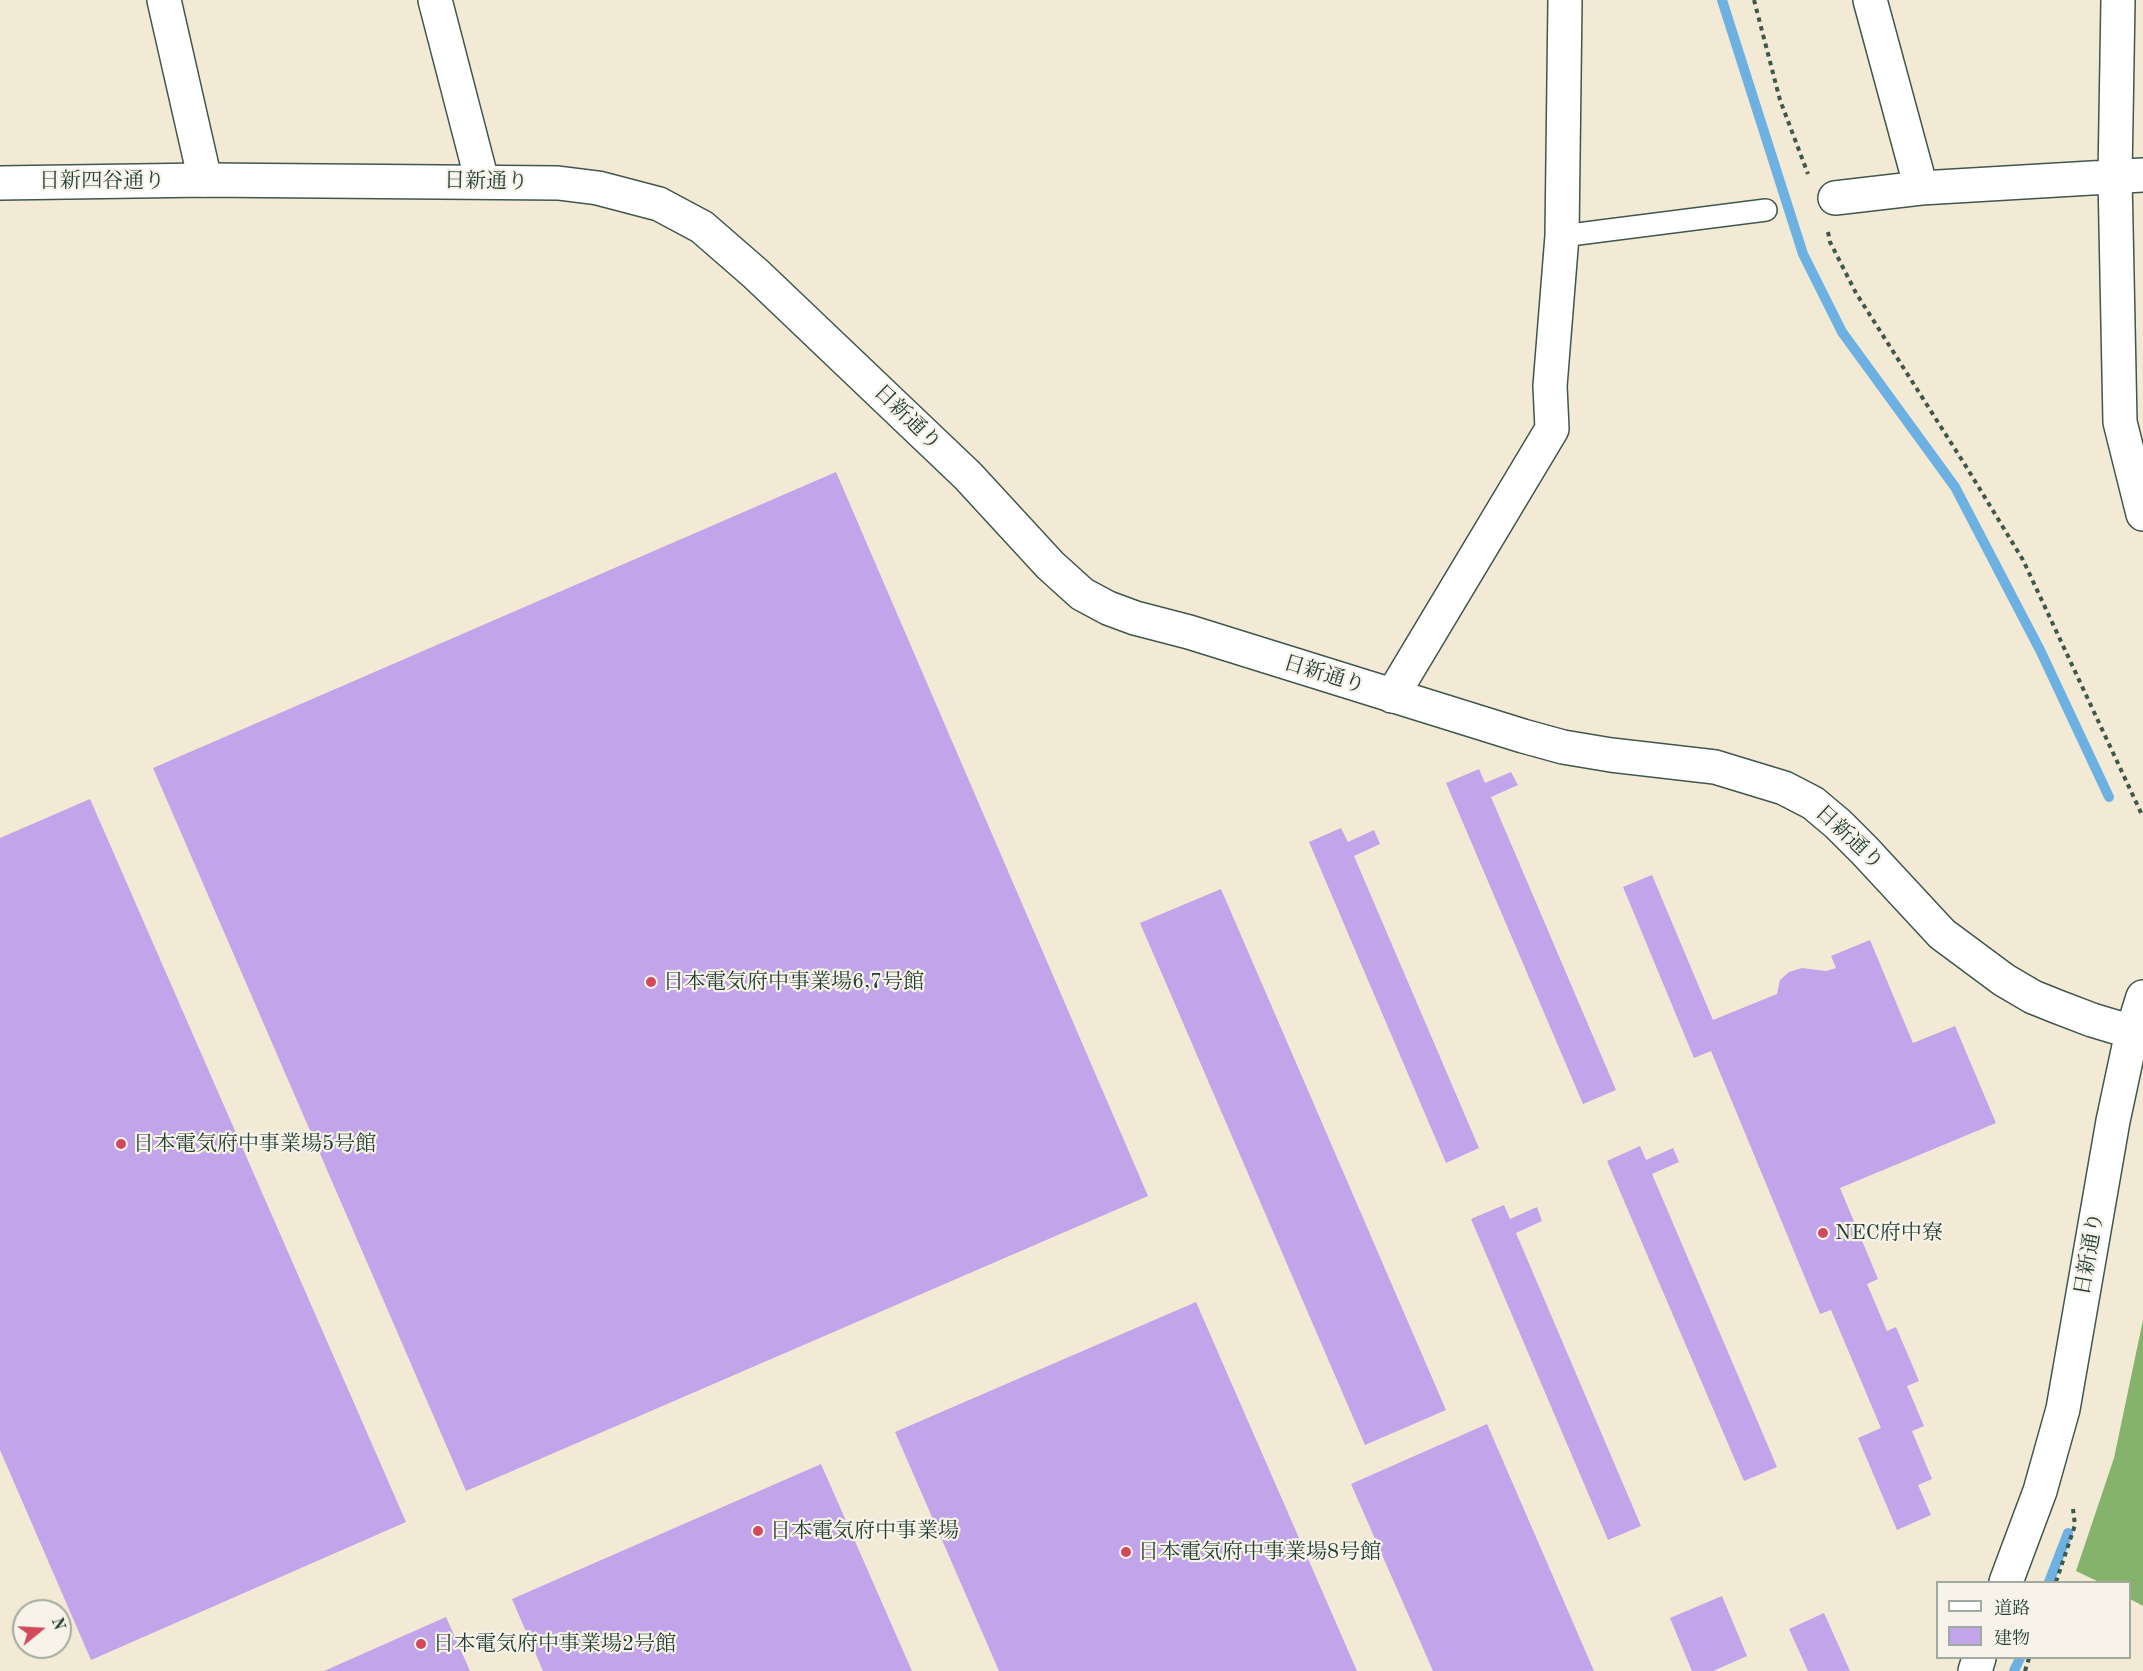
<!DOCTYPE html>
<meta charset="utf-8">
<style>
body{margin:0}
#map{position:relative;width:2143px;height:1671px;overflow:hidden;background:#f3ead5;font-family:"Old Standard TT","Noto Serif JP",serif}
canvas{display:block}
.legend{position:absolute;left:1936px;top:1581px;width:195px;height:78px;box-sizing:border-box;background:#f7f3e8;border:2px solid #a1aaa0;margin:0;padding:8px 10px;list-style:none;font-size:18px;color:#1f3d34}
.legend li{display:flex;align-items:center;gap:12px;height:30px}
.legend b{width:30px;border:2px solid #a1aaa0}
.north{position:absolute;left:12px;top:1599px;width:60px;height:60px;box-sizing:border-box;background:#f7f3e8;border:2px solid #a1aaa0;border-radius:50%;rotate:72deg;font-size:16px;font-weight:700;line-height:24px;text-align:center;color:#1f3d34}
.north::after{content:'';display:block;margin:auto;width:21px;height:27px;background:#d1495b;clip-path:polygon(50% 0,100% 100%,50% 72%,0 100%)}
</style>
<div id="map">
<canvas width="2143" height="1671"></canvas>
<ul class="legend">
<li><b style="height:8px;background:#fff"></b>道路</li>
<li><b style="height:16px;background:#c1a4e9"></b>建物</li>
</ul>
<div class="north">N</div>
</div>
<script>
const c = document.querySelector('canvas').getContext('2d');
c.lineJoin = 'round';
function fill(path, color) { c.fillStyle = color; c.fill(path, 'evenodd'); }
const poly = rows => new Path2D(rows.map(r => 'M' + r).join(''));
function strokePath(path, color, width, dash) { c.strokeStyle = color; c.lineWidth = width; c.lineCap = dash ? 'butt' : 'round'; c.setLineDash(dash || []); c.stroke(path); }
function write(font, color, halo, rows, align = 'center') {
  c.font = font + ' "Old Standard TT","Noto Serif JP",serif'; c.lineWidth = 4.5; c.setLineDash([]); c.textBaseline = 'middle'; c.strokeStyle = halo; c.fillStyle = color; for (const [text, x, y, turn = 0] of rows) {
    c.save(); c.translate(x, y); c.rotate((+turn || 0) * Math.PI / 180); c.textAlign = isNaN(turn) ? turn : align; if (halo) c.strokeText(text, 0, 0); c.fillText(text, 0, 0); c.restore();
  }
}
fill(poly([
 [2143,1320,2143,1606,2130,1599,2130,1582,2099,1582,2076,1571,2114,1458]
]), '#86b36c');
strokePath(poly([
 [1722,0,1803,254,1842,332,1955,487,2041,652,2109,797],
 [2049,1582,2068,1533],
 [2014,1671,2020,1658]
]), '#6db1e3', 10);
fill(poly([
 [836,472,1148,1196,466,1491,153,768],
 [1479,769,1485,783,1511,772,1518,785,1491,797,1616,1090,1583,1104,1446,783],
 [90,799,406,1522,91,1660,0,1450,0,838],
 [1341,828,1348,842,1374,830,1380,844,1354,856,1479,1148,1446,1163,1309,842],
 [1652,875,1713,1020,1777,994,1780,980,1789,972,1802,968,1826,971,1836,968,1831,956,1870,940,1913,1043,1955,1026,1996,1123,1840,1188,1878,1279,1867,1284,1887,1331,1896,1327,1919,1381,1907,1386,1924,1426,1912,1431,1932,1479,1918,1485,1931,1515,1897,1530,1858,1438,1881,1428,1831,1310,1820,1314,1711,1051,1694,1058,1623,887],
 [1221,889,1446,1410,1365,1445,1140,923],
 [1640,1146,1646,1160,1673,1148,1679,1162,1652,1174,1777,1467,1744,1481,1607,1161],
 [1504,1205,1510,1219,1537,1207,1542,1221,1516,1233,1641,1526,1608,1540,1471,1219],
 [1196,1302,1357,1671,999,1671,895,1432],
 [1487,1424,1594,1671,1433,1671,1351,1484],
 [821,1464,912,1671,543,1671,512,1599],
 [1722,1596,1747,1656,1713,1671,1692,1671,1670,1618],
 [1824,1613,1850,1671,1808,1671,1789,1629],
 [446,1617,470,1671,324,1671]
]), '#c1a4e9');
const service = poly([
 [1562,236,1766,210]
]);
const minor = poly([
 [164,0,205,180],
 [435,0,482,181],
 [1870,0,1921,188],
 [2118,0,2115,177,2120,422,2143,514],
 [1835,198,1921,188,2143,175],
 [1392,696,1552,429,1550,386,1562,236,1565,0],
 [2132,1032,2143,997]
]);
const tertiary = poly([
 [0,183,205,180,558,183,598,188,659,204,702,227,756,274,968,476,1050,565,1082,594,1108,608,1135,618,1189,632,1523,736,1563,747,1611,755,1715,767,1784,788,1813,803,1838,824,1865,851,1942,934,2004,980,2033,997,2058,1007,2092,1020,2132,1032,2113,1121,2063,1409,2040,1491,2006,1582],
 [1975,1671,1979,1658]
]);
strokePath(service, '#3f574c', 24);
strokePath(minor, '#3f574c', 36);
strokePath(tertiary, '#3f574c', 36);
strokePath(poly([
 [1754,0,1780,100,1808,174],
 [1828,232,1830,242,1856,293,1967,468,2023,560,2143,817],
 [2056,1582,2075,1525,2073,1509],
 [2025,1671,2029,1658]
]), '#3f574c', 4, [4.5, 4.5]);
strokePath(service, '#fff', 21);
strokePath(minor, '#fff', 33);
strokePath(tertiary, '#fff', 33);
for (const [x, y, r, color] of [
 [651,982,6,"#d1495b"],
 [121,1144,6,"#d1495b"],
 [1823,1233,6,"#d1495b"],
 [758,1531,6,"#d1495b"],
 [1126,1552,6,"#d1495b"],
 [421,1644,6,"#d1495b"]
]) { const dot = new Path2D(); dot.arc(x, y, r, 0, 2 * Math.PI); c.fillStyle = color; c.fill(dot); strokePath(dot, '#f7f3e8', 2); }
write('21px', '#1f3d34', '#f7f3e8', [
 ["日新四谷通り",102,181],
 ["日新通り",486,182,1],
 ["日新通り",907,418,44],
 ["日新通り",1324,675,17],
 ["日新通り",1849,838,43],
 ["日新通り",2090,1254,-80]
]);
write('21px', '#1f3d34', '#f7f3e8', [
 ["日本電気府中事業場6,7号館",663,982],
 ["日本電気府中事業場5号館",133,1144],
 ["NEC府中寮",1835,1233],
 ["日本電気府中事業場",770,1531],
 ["日本電気府中事業場8号館",1138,1552],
 ["日本電気府中事業場2号館",433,1644]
], 'left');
</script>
